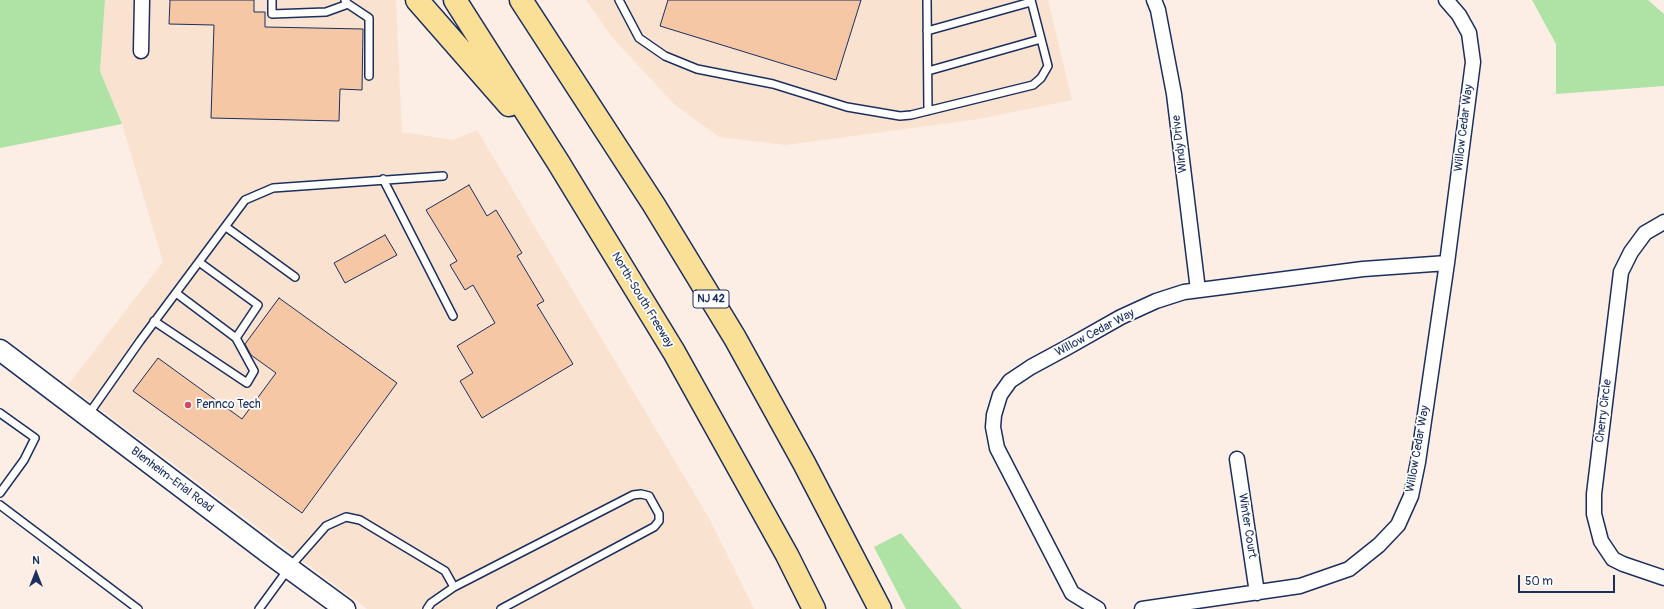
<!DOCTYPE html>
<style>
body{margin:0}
#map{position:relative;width:1664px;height:609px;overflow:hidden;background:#fceee4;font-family:Pangolin,sans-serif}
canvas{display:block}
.north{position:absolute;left:16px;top:553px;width:40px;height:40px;-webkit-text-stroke:3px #fff;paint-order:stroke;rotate:0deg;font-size:11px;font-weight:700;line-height:16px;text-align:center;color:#1b2f5e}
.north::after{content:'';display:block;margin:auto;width:14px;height:18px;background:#1b2f5e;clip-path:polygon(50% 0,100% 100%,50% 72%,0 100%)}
.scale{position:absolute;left:1518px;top:575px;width:97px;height:18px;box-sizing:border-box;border:2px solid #1b2f5e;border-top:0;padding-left:5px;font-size:12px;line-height:14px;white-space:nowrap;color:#1b2f5e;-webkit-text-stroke:3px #fff;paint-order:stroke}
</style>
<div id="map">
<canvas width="1664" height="609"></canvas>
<div class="north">N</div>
<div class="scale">50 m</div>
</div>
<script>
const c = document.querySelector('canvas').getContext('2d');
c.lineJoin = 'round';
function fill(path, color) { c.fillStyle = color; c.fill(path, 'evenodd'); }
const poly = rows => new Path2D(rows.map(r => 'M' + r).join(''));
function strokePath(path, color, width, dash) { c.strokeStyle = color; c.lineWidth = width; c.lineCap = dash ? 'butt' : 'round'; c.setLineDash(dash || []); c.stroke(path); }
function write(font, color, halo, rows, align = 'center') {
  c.font = font + ' Pangolin,sans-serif'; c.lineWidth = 3.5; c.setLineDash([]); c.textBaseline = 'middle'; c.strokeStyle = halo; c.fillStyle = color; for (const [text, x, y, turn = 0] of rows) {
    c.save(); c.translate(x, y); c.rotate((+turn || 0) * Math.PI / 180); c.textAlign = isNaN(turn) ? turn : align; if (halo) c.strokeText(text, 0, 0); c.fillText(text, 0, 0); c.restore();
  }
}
fill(poly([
 [105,0,396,0,402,132,453,140,477,130,710,520,754,609,367,609,68,385,163,262,122,124,100,71],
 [586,0,1048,0,1072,100,979,119,786,145,719,137,675,105,611,36]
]), '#fae2d1');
fill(poly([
 [0,0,105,0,100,71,122,124,0,148],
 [1532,0,1648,0,1664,14,1664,86,1556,94,1556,44],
 [901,533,962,609,906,609,874,547]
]), '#aee3a5');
const building = poly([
 [170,0,254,0,254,12,265,12,265,27,363,29,362,90,340,89,339,121,211,118,214,25,169,24,170,0],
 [668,0,861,0,836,80,660,26,668,0],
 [469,185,487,216,496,210,522,253,517,256,544,301,537,305,573,364,482,418,460,381,473,373,457,346,495,323,473,285,465,290,450,265,457,261,426,210,469,185],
 [385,235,397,255,345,283,334,263,385,235],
 [279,298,397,383,302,513,133,391,158,358,242,419,276,373,251,355,245,344,279,298]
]);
fill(building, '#f6c7a5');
strokePath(building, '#1b2f5e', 1);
const service = poly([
 [272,0,272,14,326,12,348,4],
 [345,0,348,4,369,18,369,76],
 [619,0,639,38,665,56,697,69,773,84,847,107,900,116,911,115,1033,85,1041,78,1048,66,1031,0],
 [927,0,928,111],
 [927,31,1031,2],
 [928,71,1041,39],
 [383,179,453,316],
 [226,227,295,277],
 [199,262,258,305,236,338],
 [154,321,247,383,254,371,236,338,176,293],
 [0,413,35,438,24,460,0,493],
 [88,415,140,341,245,200,273,188,443,176],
 [0,505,138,609],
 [259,609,289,568,326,526,346,517,360,520,445,571,454,587],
 [427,609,431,603,454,587,633,495,641,494,649,496,659,514,659,521,654,527,501,609]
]);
const minor = poly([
 [1154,0,1158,10,1174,94,1198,290],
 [141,51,142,0],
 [1664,222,1645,233,1631,252,1621,272,1594,494,1594,514,1601,541,1613,559,1623,564,1664,578],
 [1237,459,1257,593],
 [1098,609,1072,593,997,448,993,427,994,415,1000,395,1010,381,1031,367,1068,347,1121,317,1156,301,1184,292,1363,269,1447,263],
 [1142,609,1300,586,1349,569,1379,545,1398,525,1411,496,1418,462,1447,263,1473,62,1469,33,1459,15,1446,0]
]);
const secondary = poly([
 [0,350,271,555,345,609]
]);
const motorway = poly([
 [417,0,509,105],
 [455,0,558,162,674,352,787,555,814,609],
 [521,0,654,205,735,338,804,463,880,609]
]);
strokePath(service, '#1b2f5e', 10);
strokePath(minor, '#1b2f5e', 17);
strokePath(secondary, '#1b2f5e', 23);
strokePath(motorway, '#1b2f5e', 25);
strokePath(service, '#fff', 7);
strokePath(minor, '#fff', 14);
strokePath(secondary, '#fff', 20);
strokePath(motorway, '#fadf96', 22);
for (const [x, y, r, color] of [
 [188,405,4,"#d1495b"]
]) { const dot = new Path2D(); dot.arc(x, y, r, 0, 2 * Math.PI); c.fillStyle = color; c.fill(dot); strokePath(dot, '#fff', 1.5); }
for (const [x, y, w] of [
 [711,299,36]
]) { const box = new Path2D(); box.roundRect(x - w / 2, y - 9, w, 18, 3); c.fillStyle = '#fff'; c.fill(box); strokePath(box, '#1b2f5e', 1); }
write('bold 11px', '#1b2f5e', null, [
 ["NJ 42",711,299]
]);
write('12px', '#1b2f5e', '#fff', [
 ["Willow Cedar Way",1464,128,-83],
 ["Windy Drive",1180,144,-97],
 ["North-South Freeway",642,300,59],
 ["Willow Cedar Way",1095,333,-28],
 ["Cherry Circle",1604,411,-83],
 ["Willow Cedar Way",1418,449,-80],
 ["Blenheim-Erial Road",172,480,37],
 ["Winter Court",1247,526,81]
]);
write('12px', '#1b2f5e', '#fff', [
 ["Pennco Tech",196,405]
], 'left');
</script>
